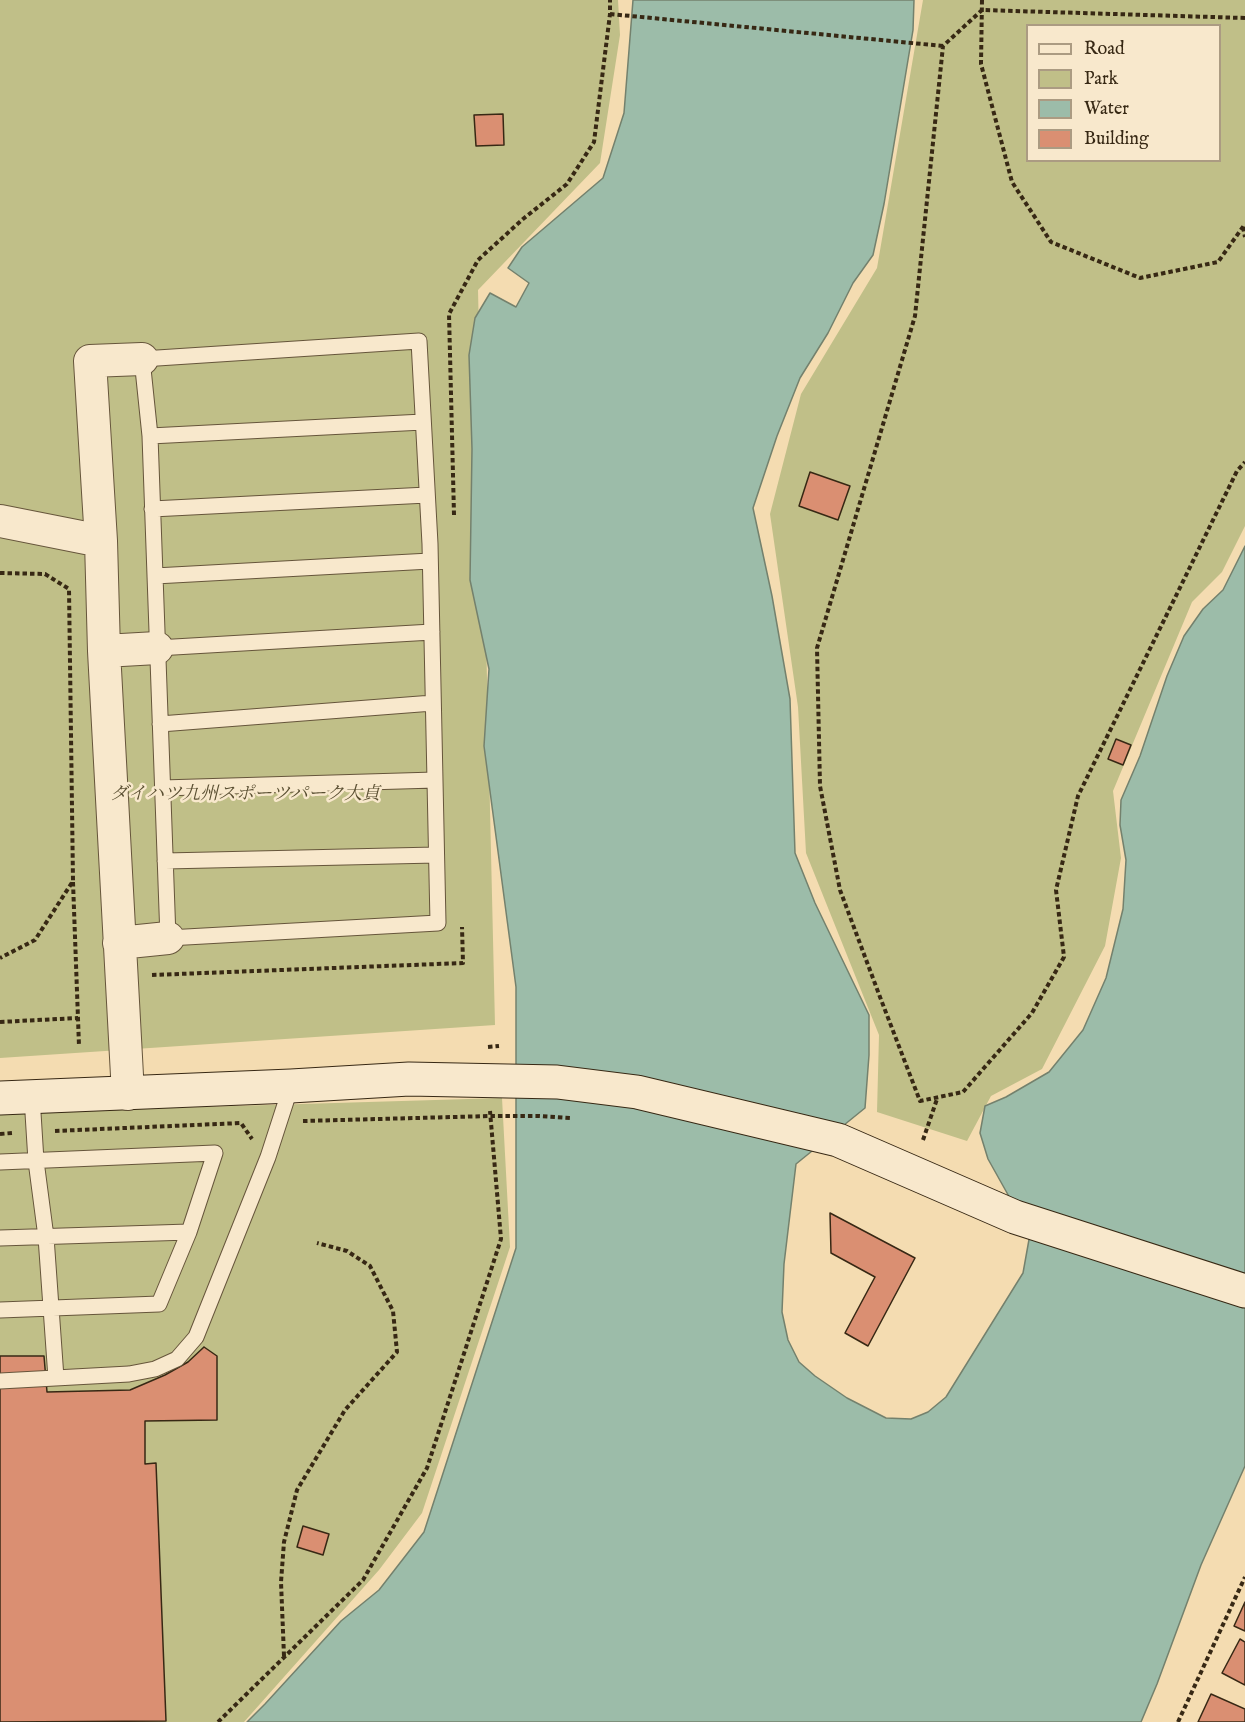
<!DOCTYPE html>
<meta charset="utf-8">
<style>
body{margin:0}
#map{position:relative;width:1245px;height:1722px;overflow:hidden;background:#f4dcb1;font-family:"IM FELL English",serif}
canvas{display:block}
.legend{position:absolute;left:1026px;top:24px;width:195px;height:138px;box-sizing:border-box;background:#f8e8cc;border:2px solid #ab9b82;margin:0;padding:8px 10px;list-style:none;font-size:18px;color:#372814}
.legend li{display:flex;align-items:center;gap:12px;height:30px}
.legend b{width:30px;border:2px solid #ab9b82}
</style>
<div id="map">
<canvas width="1245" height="1722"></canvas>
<ul class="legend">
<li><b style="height:8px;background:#f8e8cc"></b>Road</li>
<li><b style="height:16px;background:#c0bf88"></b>Park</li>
<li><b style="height:16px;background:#9cbca9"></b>Water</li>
<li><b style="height:16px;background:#da8f72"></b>Building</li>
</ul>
</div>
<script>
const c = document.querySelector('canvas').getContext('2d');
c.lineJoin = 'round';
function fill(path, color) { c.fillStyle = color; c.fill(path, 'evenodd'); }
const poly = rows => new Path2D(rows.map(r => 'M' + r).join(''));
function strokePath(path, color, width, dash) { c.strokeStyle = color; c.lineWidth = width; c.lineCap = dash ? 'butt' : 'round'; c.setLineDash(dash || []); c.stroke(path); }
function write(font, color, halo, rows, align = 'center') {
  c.font = font + ' "IM FELL English","Noto Serif JP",serif'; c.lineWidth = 5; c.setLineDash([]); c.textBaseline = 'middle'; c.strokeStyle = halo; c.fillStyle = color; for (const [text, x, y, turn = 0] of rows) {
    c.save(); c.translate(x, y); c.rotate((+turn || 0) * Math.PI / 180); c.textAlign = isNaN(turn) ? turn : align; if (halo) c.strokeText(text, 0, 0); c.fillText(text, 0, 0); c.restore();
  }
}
fill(poly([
 [0,0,618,0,620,35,600,163,478,290,495,1025,0,1058],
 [923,0,1245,0,1245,526,1222,572,1192,602,1113,791,1121,858,1105,946,1042,1069,991,1096,967,1141,877,1112,879,1035,806,853,798,707,770,514,801,394,877,268],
 [1028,26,1220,26,1220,160,1028,160],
 [502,1098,510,1247,422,1513,379,1570,244,1722,0,1722,0,1113]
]), '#c0bf88');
const water = poly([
 [633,0,914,0,913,30,884,204,873,255,853,283,828,333,800,378,777,436,753,508,772,596,790,699,795,853,815,903,869,1015,869,1055,865,1108,796,1164,784,1264,782,1312,788,1340,799,1362,815,1376,847,1398,886,1418,911,1419,928,1412,946,1397,1023,1273,1030,1234,988,1159,980,1133,985,1106,1006,1097,1049,1072,1083,1030,1106,978,1123,909,1126,860,1120,825,1121,800,1140,756,1167,676,1184,636,1203,609,1223,590,1245,546,1245,1466,1201,1565,1157,1684,1141,1722,247,1722,265,1704,341,1621,379,1590,424,1532,516,1248,516,987,484,746,489,669,470,580,472,449,469,355,475,318,490,293,516,307,529,283,508,268,522,247,603,178,624,113,633,0]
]);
fill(water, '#9cbca9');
strokePath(water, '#74816d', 1.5);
const building = poly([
 [503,114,504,145,476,146,474,115,503,114],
 [810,472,850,486,838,520,799,506,810,472],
 [1116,739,1131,745,1123,765,1108,759,1116,739],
 [830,1213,915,1258,868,1346,845,1333,875,1277,831,1253,830,1213],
 [204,1347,217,1356,217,1420,145,1421,145,1464,156,1463,166,1721,0,1722,0,1356,44,1356,47,1392,130,1390,165,1375,188,1362,204,1347],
 [303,1526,329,1534,323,1555,297,1547,303,1526],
 [1245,1602,1245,1631,1234,1626,1245,1602],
 [1240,1639,1245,1642,1245,1685,1222,1673,1240,1639],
 [1211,1694,1245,1709,1245,1722,1198,1722,1211,1694]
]);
fill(building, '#da8f72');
strokePath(building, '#372814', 1.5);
const lane = poly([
 [419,341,430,544,438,923,168,938,150,436,142,359,419,341],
 [150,436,423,422],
 [152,509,427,495],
 [155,576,430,561],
 [157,648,432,632],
 [160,724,433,703],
 [162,788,435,780],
 [165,861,436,855],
 [32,1097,36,1161,46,1237,56,1378],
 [0,1162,215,1153,189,1232,159,1304,0,1310],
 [0,1238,189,1232],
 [0,1381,129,1374,155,1369,177,1359,196,1337,268,1157,291,1086]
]);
const street = poly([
 [0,521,101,541],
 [104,651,157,648],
 [119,943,168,938],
 [128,1094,104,651,101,541,90,361,142,359]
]);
const secondary = poly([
 [0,1098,291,1086,409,1079,557,1082,637,1092,838,1140,1015,1217,1245,1291]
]);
strokePath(lane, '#66553b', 17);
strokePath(street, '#66553b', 34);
strokePath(secondary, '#372814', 35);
strokePath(poly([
 [982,0,981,64,1012,182,1051,242,1140,278,1218,262,1245,224],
 [610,14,943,46],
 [1245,18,982,10,943,46,915,316,817,648,820,786,840,890,880,997,920,1101,963,1092,1032,1013,1064,957,1056,890,1078,796,1237,471,1245,462],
 [1243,227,1245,237],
 [454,515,449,314,478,260,523,219,567,184,594,142,610,14,610,0],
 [0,573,45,574,69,589,73,881,35,940,0,958],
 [73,882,79,1046],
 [152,975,463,963,462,927],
 [0,1022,78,1018],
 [488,1047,499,1046],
 [303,1121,491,1116,538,1116,571,1118],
 [55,1131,241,1123,252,1139],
 [0,1134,12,1133],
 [923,1140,937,1099],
 [284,1656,281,1582,284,1542,297,1490,345,1410,397,1352,393,1311,370,1266,347,1251,317,1243],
 [218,1722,363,1580,427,1468,501,1239,490,1111],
 [1178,1722,1245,1577]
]), '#372814', 4, [4.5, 3]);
strokePath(lane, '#f8e8cc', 15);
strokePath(street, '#f8e8cc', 32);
strokePath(secondary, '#f8e8cc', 33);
write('italic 18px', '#594e31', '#f8e8cc', [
 ["ダイハツ九州スポーツパーク大貞",245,795]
]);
</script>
